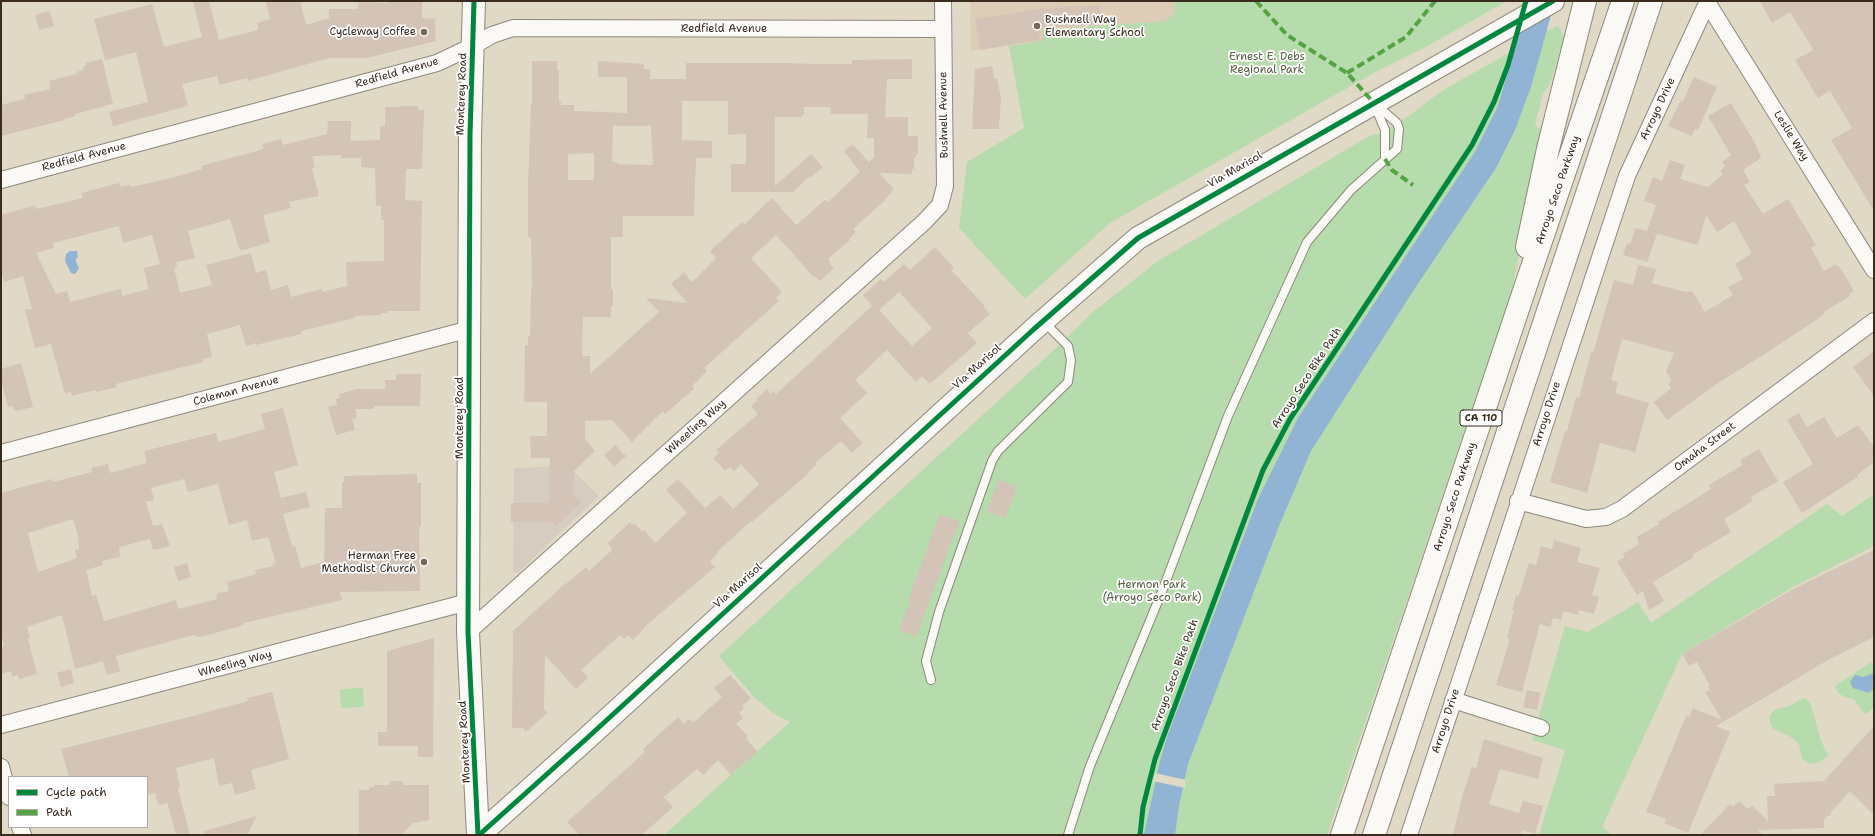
<!DOCTYPE html>
<style>
body{margin:0}
#map{position:relative;width:1875px;height:836px;overflow:hidden;background:#e0d9c6;font-family:"Shantell Sans",sans-serif}
canvas{display:block}
.frame{position:absolute;inset:0;border:2px solid #3b2a1e;pointer-events:none}
.legend{position:absolute;left:8px;top:776px;width:140px;height:52px;box-sizing:border-box;background:#fff;border:1px solid #b1aaa5;margin:0;padding:5px 7px;list-style:none;font-size:12px;color:#3b2a1e}
.legend li{display:flex;align-items:center;gap:8px;height:20px}
.legend b{width:20px;border:1px solid #b1aaa5}
</style>
<div id="map">
<canvas width="1875" height="836"></canvas>
<div class="frame"></div>
<ul class="legend">
<li><b style="height:5px;background:#00873e"></b>Cycle path</li>
<li><b style="height:5px;background:#54a441"></b>Path</li>
</ul>
</div>
<script>
const c = document.querySelector('canvas').getContext('2d');
c.lineJoin = 'round';
function fill(path, color) { c.fillStyle = color; c.fill(path, 'evenodd'); }
const poly = rows => new Path2D(rows.map(r => 'M' + r).join(''));
function strokePath(path, color, width, dash) { c.strokeStyle = color; c.lineWidth = width; c.lineCap = dash ? 'butt' : 'round'; c.setLineDash(dash || []); c.stroke(path); }
function write(font, color, halo, rows, align = 'center') {
  c.font = font + ' "Shantell Sans",sans-serif'; c.lineWidth = 3.5; c.setLineDash([]); c.textBaseline = 'middle'; c.strokeStyle = halo; c.fillStyle = color; for (const [text, x, y, turn = 0] of rows) {
    c.save(); c.translate(x, y); c.rotate((+turn || 0) * Math.PI / 180); c.textAlign = isNaN(turn) ? turn : align; if (halo) c.strokeText(text, 0, 0); c.fillText(text, 0, 0); c.restore();
  }
}
fill(poly([
 [970,1,1174,1,1175,12,1166,21,1043,30,1043,41,971,51]
]), '#decdb6');
fill(poly([
 [568,466,599,496,518,573,513,572,514,468]
]), '#d6ccbf');
fill(poly([
 [1174,1,1507,1,1422,49,1377,71,1110,223,1025,299,959,228,967,162,1024,128,1009,46,1043,41,1042,30,1166,21,1175,12],
 [1558,25,1564,37,1550,84,1543,93,1535,125,1542,130,1532,173,1512,294,1492,350,1327,835,664,835,790,722,773,713,753,696,719,656,1055,349,1093,312,1158,261,1371,135,1378,134,1409,116,1440,92],
 [1874,494,1874,546,1793,587,1682,654,1602,827,1612,835,1539,835,1565,750,1532,740,1565,626,1588,632,1638,602,1651,623,1827,504,1842,516],
 [1871,662,1874,668,1874,707,1867,714,1864,713,1854,699,1845,697,1838,693,1835,686],
 [363,688,364,707,341,708,340,689],
 [1804,698,1810,702,1821,741,1828,755,1820,762,1810,764,1802,759,1799,744,1791,737,1772,728,1769,717,1774,710,1789,706]
]), '#b6dbac');
fill(poly([
 [1528,1,1555,1,1531,87,1515,130,1496,168,1415,288,1311,451,1279,526,1188,764,1179,806,1175,835,1144,835,1160,761,1167,737,1258,499,1298,418,1475,152,1498,106],
 [70,251,77,251,78,257,76,258,76,262,79,268,75,274,71,273,65,261,66,254],
 [1874,673,1874,688,1869,693,1853,688,1850,682,1855,675,1863,677]
]), '#91b4d5');
fill(poly([
 [1155,773,1186,780,1185,788,1153,781]
]), '#e0d9c6');
fill(poly([
 [193,1,209,1,219,40,258,30,257,23,270,19,266,1,300,1,306,25,329,18,329,9,358,9,359,2,388,3,388,1,422,1,422,18,435,19,436,41,367,58,329,58,248,81,247,78,219,85,217,76,182,84,188,106,113,126,109,112,148,102,136,52,105,60,94,19,152,4,164,47,202,37],
 [1760,1,1874,1,1874,211,1831,140,1852,128,1830,91,1818,98,1795,60,1813,50,1811,46,1790,12,1772,23],
 [1100,5,1101,24,1038,28,1040,40,980,50,975,19,1039,9],
 [50,11,54,26,39,30,35,15],
 [102,59,113,104,75,114,75,116,65,119,65,120,1,136,1,105,25,99,24,95,50,89,49,81,77,74,76,72,84,70,83,67,86,66,86,63],
 [912,59,912,79,887,79,885,117,908,117,908,136,918,136,918,154,916,155,914,159,914,169,912,169,912,174,879,173,894,189,883,202,853,229,856,232,849,239,850,240,828,259,830,262,829,263,834,268,820,281,815,276,814,277,776,235,751,258,782,292,776,298,779,301,704,368,707,371,692,386,694,389,665,414,663,411,632,442,612,420,585,421,585,439,595,451,574,471,574,494,581,502,556,526,553,522,511,522,511,503,549,503,550,458,531,458,530,436,547,436,547,402,524,402,525,345,528,345,528,336,530,336,531,289,532,289,531,237,528,237,528,183,531,104,532,104,532,61,557,61,557,71,559,70,559,102,561,102,561,105,574,105,574,111,577,111,627,113,627,77,598,77,598,61,644,64,644,69,650,69,650,79,686,79,686,63,786,63,818,64,852,64,852,60],
 [682,101,728,101,728,135,746,134,746,164,731,164,731,192,793,192,810,176,811,177,823,167,811,154,775,186,775,117,801,117,801,115,804,115,804,107,830,107,831,114,868,114,867,138,874,138,874,157,869,162,852,144,844,151,860,172,828,202,825,200,796,225,772,198,744,225,742,222,710,251,716,258,692,282,684,272,671,284,688,303,646,298,659,312,590,374,590,356,582,356,583,317,611,317,611,306,613,306,613,289,611,289,611,237,623,237,623,216,694,216,696,158,712,158,712,141,682,140],
 [613,126,651,126,653,165,617,164,617,162,612,162],
 [594,153,594,180,568,180,568,154],
 [992,66,994,78,997,78,1001,98,999,129,972,129,975,69],
 [1694,77,1717,87,1698,130,1695,129,1692,136,1668,126,1681,100,1683,101],
 [1731,103,1755,143,1761,158,1743,170,1750,182,1744,185,1763,214,1788,199,1816,245,1811,248,1824,271,1836,264,1838,267,1839,266,1854,291,1849,294,1850,296,1824,312,1825,313,1815,321,1763,355,1718,383,1667,420,1654,402,1671,388,1668,384,1672,380,1666,372,1674,353,1622,339,1611,380,1618,382,1615,393,1649,403,1635,452,1600,443,1587,493,1550,482,1565,431,1567,431,1576,397,1579,398,1591,353,1593,353,1614,280,1633,285,1638,265,1656,269,1652,283,1686,292,1692,291,1705,312,1733,295,1728,287,1743,279,1735,264,1752,253,1734,221,1717,232,1706,215,1698,245,1647,231,1656,205,1644,201,1653,177,1662,181,1670,160,1685,165,1680,179,1708,187,1723,174,1720,171,1725,166,1722,162,1731,155,1708,116],
 [400,106,417,106,419,110,424,110,422,169,406,169,405,200,422,201,420,311,387,311,387,313,381,313,381,315,355,316,355,318,301,331,301,334,256,345,256,343,246,346,240,325,207,334,212,357,202,359,203,362,116,384,117,387,96,392,95,390,72,396,71,392,65,394,51,344,35,348,25,310,32,309,23,276,4,282,1,271,1,215,35,205,36,209,83,198,81,193,119,183,121,187,130,185,131,187,167,179,202,169,201,166,264,149,262,144,281,139,283,145,327,134,328,121,351,121,351,141,380,140,380,126,385,126,385,107,400,107],
 [341,155,341,158,361,158,361,167,375,168,376,206,381,206,381,220,384,220,384,261,346,262,347,286,322,292,322,289,291,297,288,285,271,290,266,270,256,273,251,253,206,265,212,285,180,293,174,268,177,267,176,262,195,258,188,231,230,219,240,251,270,242,263,215,291,208,289,202,319,196,312,168,315,167,312,156],
 [119,226,123,243,152,235,160,264,144,268,148,289,122,296,121,289,70,302,67,291,56,294,36,253,54,248,53,243],
 [1636,228,1657,234,1647,262,1623,255,1627,243,1630,244],
 [935,247,954,268,951,270,984,305,983,306,990,314,968,333,977,343,930,384,922,376,916,382,887,350,855,380,867,393,840,418,863,443,852,453,841,441,832,449,815,463,816,465,807,473,808,474,752,522,751,521,717,552,718,553,710,562,715,567,648,624,633,640,628,635,624,639,620,635,581,670,588,678,576,689,545,655,544,709,547,713,526,732,523,728,512,728,513,631,566,583,566,584,586,567,589,571,612,550,608,543,630,522,632,525,634,523,642,532,644,530,655,543,687,513,666,490,678,479,705,508,720,495,733,509,759,484,741,464,734,471,730,467,725,471,713,458,719,452,716,450,758,414,751,406,757,401,756,399,767,389,771,394,774,391,776,394,872,306,863,295,881,279,884,282,904,264,910,270],
 [899,292,932,328,912,346,879,310],
 [1874,351,1874,396,1853,367],
 [21,363,33,407,15,411,13,406,8,407,1,380,1,369],
 [396,374,421,374,420,406,374,406,374,409,355,409,357,418,352,419,355,430,336,435,328,407,337,405,336,399,340,398,339,394,357,389,385,389,385,380,396,380],
 [283,408,298,465,274,472,281,498,306,492,310,507,283,514,292,546,295,546,301,568,324,562,325,508,342,508,342,482,344,482,344,476,417,474,417,483,421,483,421,527,419,527,420,591,340,592,342,600,244,623,244,624,238,627,199,637,194,635,116,656,120,671,107,675,103,661,75,669,62,615,27,627,30,638,28,639,37,674,19,679,18,675,12,677,11,671,1,674,1,647,4,646,1,634,1,493,52,479,53,482,92,472,91,468,108,464,110,473,147,463,144,451,216,433,218,442,265,429,261,414],
 [184,479,188,492,218,484,229,525,247,520,252,541,268,537,276,563,272,564,273,566,255,570,256,574,227,582,229,591,216,594,217,599,178,609,176,600,104,621,96,595,92,596,86,570,103,565,102,561,120,557,119,547,150,539,153,550,170,546,162,524,153,526,146,502,154,500,151,488],
 [73,519,78,536,79,549,75,550,77,558,38,572,28,533],
 [1799,413,1807,427,1824,417,1837,438,1858,425,1874,447,1874,462,1857,475,1858,477,1802,513,1783,482,1813,464,1787,420],
 [615,445,626,456,614,467,604,455],
 [1759,449,1778,481,1751,497,1753,501,1724,519,1731,532,1692,555,1694,557,1653,582,1664,601,1649,610,1643,591,1637,595,1617,562,1624,557,1623,554,1639,544,1637,537,1659,524,1658,522,1711,489,1709,485,1742,465,1740,460],
 [999,480,1016,486,1014,491,1016,491,1005,518,986,511],
 [940,514,959,521,916,637,899,630,910,601,908,600],
 [1554,540,1581,548,1577,562,1600,568,1592,595,1599,597,1594,614,1579,610,1578,615,1564,611,1561,620,1553,618,1550,627,1540,624,1522,692,1496,685,1510,639,1507,638,1514,610,1512,610,1516,595,1518,596,1520,592,1529,563,1536,565,1541,546,1552,549],
 [1874,550,1874,637,1830,659,1716,726,1730,732,1688,833,1664,823,1666,819,1646,812,1686,716,1689,717,1693,708,1722,720,1705,692,1710,690,1708,687,1710,686,1697,662,1689,666,1682,654,1795,588],
 [187,563,191,577,178,581,174,567],
 [434,638,433,757,418,757,418,746,378,746,378,732,387,732,387,651],
 [71,669,74,683,61,687,57,673],
 [730,675,751,698,742,706,744,708,739,713,743,718,736,724,748,736,746,738,757,752,731,775,718,760,703,775,697,769,664,797,673,807,642,835,579,835,567,822,645,752,643,749,678,717,684,724,689,719,693,723,722,697,714,688],
 [1527,690,1541,693,1537,710,1523,707],
 [272,692,289,759,251,770,256,789,235,795,232,783,219,786,214,758,176,768,180,788,178,789,190,835,176,835,168,805,167,803,158,805,155,793,147,795,147,777,69,777,61,749,189,717,248,701,247,698],
 [1874,726,1874,815,1850,791,1831,812,1831,815,1826,816,1826,819,1824,819,1824,828,1758,830,1763,835,1700,835,1730,804,1733,807,1739,801,1748,809,1752,805,1768,821,1767,796,1775,796,1774,784,1824,781],
 [1484,739,1543,758,1538,779,1500,769,1489,804,1519,813,1523,801,1543,806,1535,834,1522,830,1520,835,1453,835,1462,797,1472,767,1476,768],
 [390,781,403,781,403,785,429,785,429,820,413,823,401,835,359,835,359,790,369,790,369,787,374,787,374,785,390,785],
 [257,816,247,835,204,835,204,831]
]), '#d4c3b7');
const lane = poly([
 [1375,106,1385,130,1385,159],
 [931,680,926,661,939,612,992,461,998,451,1068,382,1071,360,1068,346,1044,322],
 [1068,835,1090,766,1163,589,1228,416,1307,242,1351,190,1397,149,1399,129,1397,123,1375,104]
]);
const street = poly([
 [1707,2,1874,270],
 [1,180,437,63,473,46,492,35,513,28,942,29],
 [1,453,470,329],
 [1518,501,1586,519,1606,517,1622,509,1874,321],
 [468,632,924,222,940,205,945,186,943,1],
 [1453,700,1541,728],
 [1,725,468,602],
 [1,767,9,797],
 [20,827,23,835],
 [1409,835,1627,176,1708,1]
]);
const secondary = poly([
 [474,1,470,135,468,632,478,835],
 [479,835,585,740,1034,329,1138,238,1553,1]
]);
const highway = poly([
 [1527,247,1548,149,1585,1],
 [1342,835,1526,285,1623,1],
 [1374,835,1651,1]
]);
strokePath(lane, '#8e887c', 10);
strokePath(street, '#8e887c', 18);
strokePath(secondary, '#8e887c', 24);
strokePath(highway, '#8e887c', 24);
strokePath(lane, '#faf9f6', 8);
strokePath(street, '#faf9f6', 16);
strokePath(secondary, '#faf9f6', 22);
strokePath(highway, '#faf9f6', 22);
strokePath(poly([
 [1256,1,1287,35,1347,73,1374,103],
 [1347,73,1406,37,1435,1],
 [1385,159,1392,170,1413,185]
]), '#54a441', 4, [8, 4]);
strokePath(poly([
 [474,1,470,135,468,632,478,835],
 [479,835,585,740,1034,329,1138,238,1553,1],
 [1140,835,1143,807,1155,759,1263,470,1290,419,1472,145,1494,102,1508,65,1526,1]
]), '#00873e', 5);
for (const [x, y, r, color] of [
 [1037,26,4,"#756759"],
 [424,32,4,"#756759"],
 [424,562,4,"#756759"]
]) { const dot = new Path2D(); dot.arc(x, y, r, 0, 2 * Math.PI); c.fillStyle = color; c.fill(dot); strokePath(dot, '#fff', 1.5); }
for (const [x, y, w] of [
 [1481,418,42]
]) { const box = new Path2D(); box.roundRect(x - w / 2, y - 8, w, 16, 3); c.fillStyle = '#fff'; c.fill(box); strokePath(box, '#3b2a1e', 1); }
write('bold 10px', '#3b2a1e', null, [
 ["CA 110",1481,418]
]);
write('11px', '#3b2a1e', '#fff', [
 ["Bushnell Way",1045,20,"left"],
 ["Elementary School",1045,33,"left"],
 ["Cycleway Coffee",416,32],
 ["Herman Free",416,556],
 ["Methodist Church",416,569]
], 'right');
write('11px', '#3b2a1e', '#fff', [
 ["Redfield Avenue",724,29],
 ["Redfield Avenue",397,73,-16],
 ["Monterey Road",462,94,-88],
 ["Arroyo Drive",1658,109,-65],
 ["Bushnell Avenue",944,115,-91],
 ["Leslie Way",1791,136,58],
 ["Redfield Avenue",84,157,-15],
 ["Via Marisol",1235,170,-30],
 ["Arroyo Seco Parkway",1558,190,-71],
 ["Via Marisol",977,367,-42],
 ["Arroyo Seco Bike Path",1307,378,-57],
 ["Coleman Avenue",236,391,-15],
 ["Arroyo Drive",1547,414,-72],
 ["Monterey Road",460,418,-90],
 ["Wheeling Way",696,427,-42],
 ["Omaha Street",1705,447,-37],
 ["Arroyo Seco Parkway",1455,497,-72],
 ["Via Marisol",738,586,-42],
 ["Wheeling Way",235,664,-15],
 ["Arroyo Seco Bike Path",1175,675,-70],
 ["Arroyo Drive",1446,721,-72],
 ["Monterey Road",465,742,-93]
]);
write('11px', '#565f42', '#fff', [
 ["Ernest E. Debs",1267,57],
 ["Regional Park",1267,70],
 ["Hermon Park",1152,585],
 ["(Arroyo Seco Park)",1152,598]
]);
</script>
